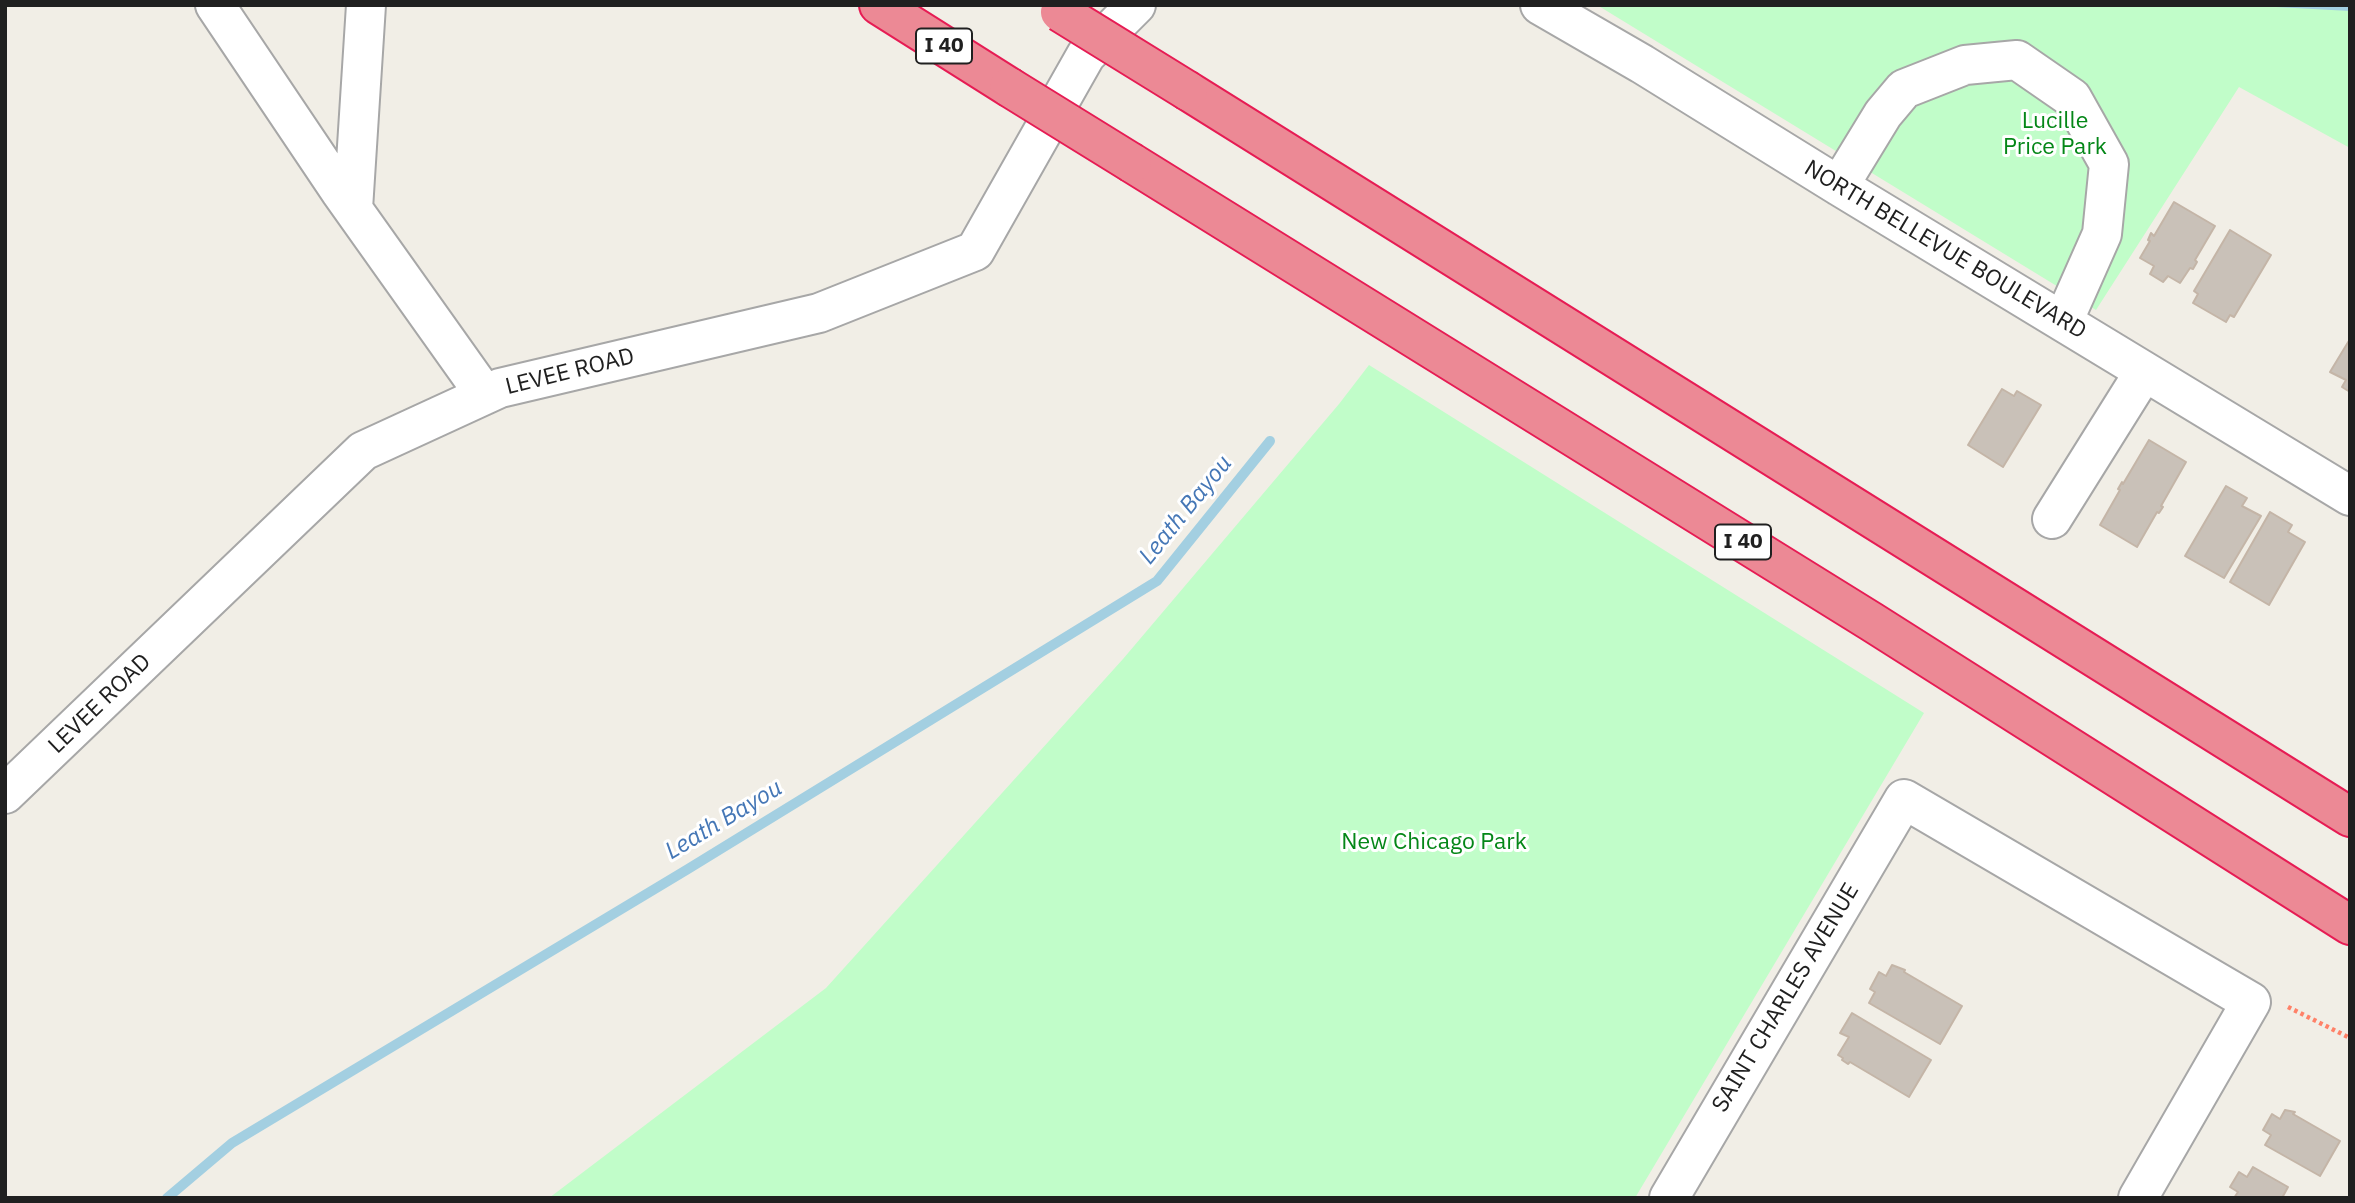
<!DOCTYPE html>
<style>
body{margin:0}
#map{position:relative;width:2355px;height:1203px;overflow:hidden;background:#f1eee6;font-family:"IBM Plex Sans",sans-serif}
canvas{display:block}
.frame{position:absolute;inset:0;border:7px solid #202020;pointer-events:none}
</style>
<div id="map">
<canvas width="2355" height="1203"></canvas>
<div class="frame"></div>
</div>
<script>
const c = document.querySelector('canvas').getContext('2d');
c.lineJoin = 'round';
function fill(path, color) { c.fillStyle = color; c.fill(path, 'evenodd'); }
const poly = rows => new Path2D(rows.map(r => 'M' + r).join(''));
function strokePath(path, color, width, dash) { c.strokeStyle = color; c.lineWidth = width; c.lineCap = dash ? 'butt' : 'round'; c.setLineDash(dash || []); c.stroke(path); }
function write(font, color, halo, rows, align = 'center') {
  c.font = font + ' "IBM Plex Sans",sans-serif'; c.lineWidth = 6; c.setLineDash([]); c.textBaseline = 'middle'; c.strokeStyle = halo; c.fillStyle = color; for (const [text, x, y, turn = 0] of rows) {
    c.save(); c.translate(x, y); c.rotate((+turn || 0) * Math.PI / 180); c.textAlign = isNaN(turn) ? turn : align; if (halo) c.strokeText(text, 0, 0); c.fillText(text, 0, 0); c.restore();
  }
}
fill(poly([
 [1597,5,2350,5,2350,148,2239,87,2096,310],
 [1369,365,1924,713,1635,1198,549,1198,826,988,1123,659,1339,404]
]), '#c1fdc9');
fill(poly([
 [2239,5,2350,5,2350,11]
]), '#a3cfe1');
strokePath(poly([
 [167,1198,232,1143,688,869,1157,581,1270,441]
]), '#a3cfe1', 10);
const building = poly([
 [2174,202,2215,226,2195,260,2197,262,2193,269,2190,268,2180,283,2168,276,2163,282,2150,274,2154,266,2140,258,2150,241,2148,240,2151,233,2154,236,2174,202],
 [2230,230,2271,255,2234,317,2230,315,2226,322,2193,303,2198,294,2194,291,2230,230],
 [2350,339,2350,392,2342,387,2346,380,2330,372,2350,339],
 [2002,389,2014,396,2017,391,2041,405,2003,467,1968,445,2002,389],
 [2149,440,2186,462,2161,506,2163,507,2159,513,2157,512,2137,547,2100,525,2120,490,2118,489,2122,482,2123,484,2149,440],
 [2226,486,2247,498,2242,506,2261,516,2224,578,2185,556,2226,486],
 [2270,512,2292,525,2288,532,2305,542,2269,605,2230,582,2270,512],
 [1892,965,1905,970,1904,972,1962,1006,1940,1044,1869,1003,1875,992,1870,989,1879,972,1886,976,1892,965],
 [1852,1013,1931,1060,1909,1097,1850,1062,1848,1064,1842,1060,1843,1058,1838,1055,1849,1037,1840,1033,1852,1013],
 [2285,1110,2295,1112,2293,1114,2340,1141,2320,1176,2265,1145,2271,1135,2263,1130,2272,1114,2280,1119,2285,1110],
 [2253,1167,2288,1187,2282,1198,2234,1198,2238,1192,2230,1187,2239,1172,2247,1177,2253,1167]
]);
fill(building, '#c9c1b8');
strokePath(building, '#c4b5a7', 2);
const minor = poly([
 [215,5,340,191,485,395],
 [1540,5,1642,64,1839,186,2350,496],
 [1839,186,1883,114,1904,89,1965,65,2017,60,2072,98,2109,164,2102,234,2063,322],
 [353,209,366,5],
 [2052,519,2144,372],
 [5,794,363,451,500,388,819,313,975,251,1086,55,1136,5],
 [1669,1198,1904,799,2251,1002,2138,1198]
]);
const highway = poly([
 [879,5,1009,87],
 [1188,91,2350,817],
 [1132,163,1872,622,2350,925]
]);
strokePath(minor, '#a7a7a7', 42);
strokePath(highway, '#e61c54', 42);
strokePath(poly([
 [2288,1007,2350,1038]
]), '#ff8168', 4.5, [3.5, 3.5]);
strokePath(minor, '#fff', 38);
strokePath(highway, '#ec8995', 38);
const highwayBridge = poly([
 [1060,12,1188,91],
 [1009,87,1132,163]
]);
strokePath(highwayBridge, '#e61c54', 42, []);
strokePath(highwayBridge, '#ec8995', 38);
for (const [x, y, w] of [
 [944,46,56],
 [1743,542,56]
]) { const box = new Path2D(); box.roundRect(x - w / 2, y - 17.5, w, 35, 5); c.fillStyle = '#fff'; c.fill(box); strokePath(box, '#202020', 2); }
write('bold 21px', '#202020', null, [
 ["I 40",944,46],
 ["I 40",1743,542]
]);
write('23px', '#058718', '#fff', [
 ["Lucille",2055,121],
 ["Price Park",2055,147],
 ["New Chicago Park",1434,842]
]);
write('23px', '#202020', '#fff', [
 ["NORTH BELLEVUE BOULEVARD",1945,250,31],
 ["LEVEE ROAD",570,372,-14],
 ["LEVEE ROAD",100,704,-44],
 ["SAINT CHARLES AVENUE",1786,998,-59]
]);
write('italic 24px', '#4577b6', '#fff', [
 ["Leath Bayou",1186,510,-51],
 ["Leath Bayou",724,820,-31]
]);
</script>
